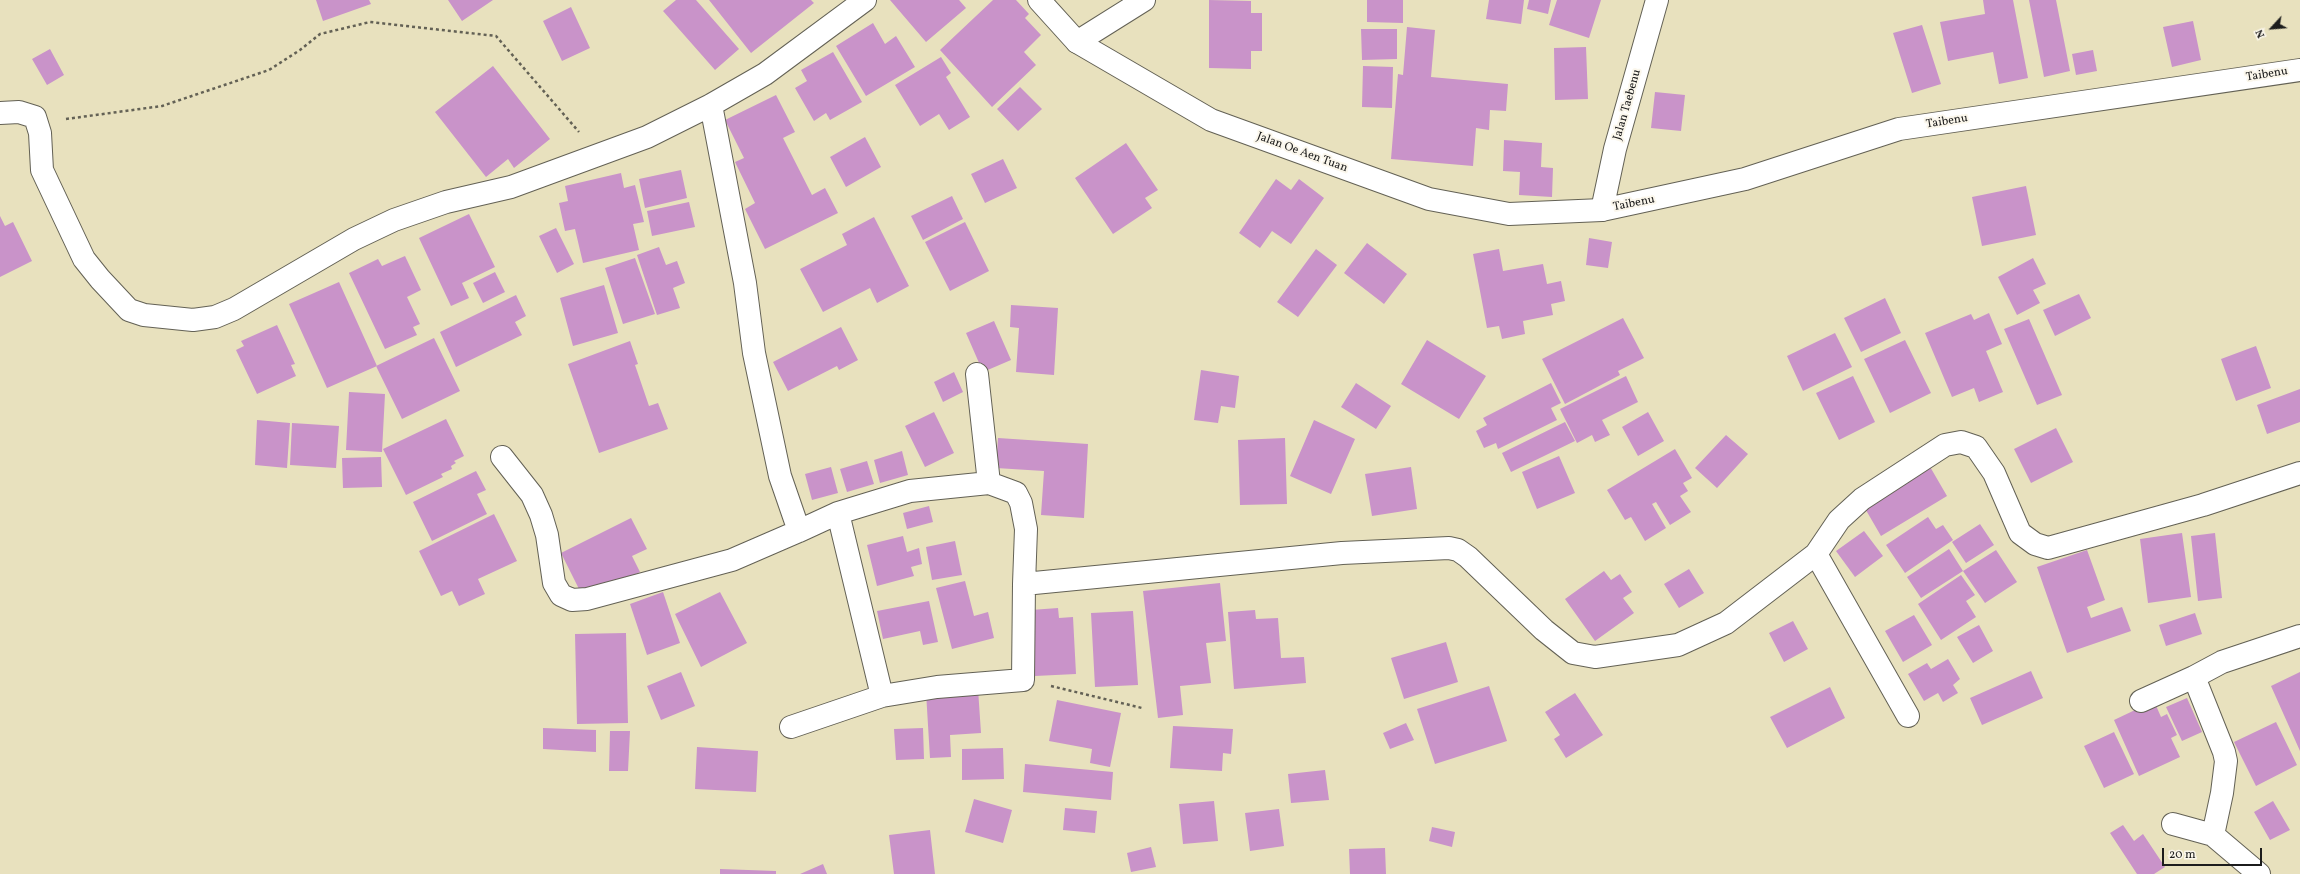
<!DOCTYPE html>
<style>
body{margin:0}
#map{position:relative;width:2300px;height:874px;overflow:hidden;background:#e8e1be;font-family:Vollkorn,serif}
canvas{display:block}
.north{position:absolute;left:2252px;top:8px;width:40px;height:40px;-webkit-text-stroke:3px #fbf7ec;paint-order:stroke;rotate:244deg;font-size:11px;font-weight:700;line-height:16px;text-align:center;color:#1c1c1c}
.north::after{content:'';display:block;margin:auto;width:14px;height:18px;background:#1c1c1c;clip-path:polygon(50% 0,100% 100%,50% 72%,0 100%)}
.scale{position:absolute;left:2162px;top:848px;width:100px;height:18px;box-sizing:border-box;border:2px solid #1c1c1c;border-top:0;padding-left:5px;font-size:12px;line-height:14px;white-space:nowrap;color:#1c1c1c;-webkit-text-stroke:3px #fbf7ec;paint-order:stroke}
</style>
<div id="map">
<canvas width="2300" height="874"></canvas>
<div class="north">N</div>
<div class="scale">20 m</div>
</div>
<script>
const c = document.querySelector('canvas').getContext('2d');
c.lineJoin = 'round';
function fill(path, color) { c.fillStyle = color; c.fill(path, 'evenodd'); }
const poly = rows => new Path2D(rows.map(r => 'M' + r).join(''));
function strokePath(path, color, width, dash) { c.strokeStyle = color; c.lineWidth = width; c.lineCap = dash ? 'butt' : 'round'; c.setLineDash(dash || []); c.stroke(path); }
function write(font, color, halo, rows, align = 'center') {
  c.font = font + ' Vollkorn,serif'; c.lineWidth = 4; c.setLineDash([]); c.textBaseline = 'middle'; c.strokeStyle = halo; c.fillStyle = color; for (const [text, x, y, turn = 0] of rows) {
    c.save(); c.translate(x, y); c.rotate((+turn || 0) * Math.PI / 180); c.textAlign = isNaN(turn) ? turn : align; if (halo) c.strokeText(text, 0, 0); c.fillText(text, 0, 0); c.restore();
  }
}
fill(poly([
 [316,0,369,0,371,4,323,21],
 [448,0,493,0,462,21],
 [676,0,696,0,739,49,715,70,663,11],
 [709,0,811,0,814,3,751,53],
 [890,0,959,0,966,8,926,42],
 [993,0,1016,0,1029,14,1025,18,1041,35,1024,52,1036,65,992,107,940,50],
 [1209,0,1251,1,1251,13,1262,13,1262,51,1251,51,1251,69,1209,68],
 [1367,0,1403,0,1403,23,1367,22],
 [1489,0,1524,0,1521,24,1486,19],
 [1529,0,1551,0,1548,14,1527,9],
 [1557,0,1601,0,1589,38,1549,25],
 [1983,0,2013,0,2028,78,1999,84,1993,52,1948,61,1940,22,1985,14],
 [2029,0,2056,0,2070,71,2044,77],
 [571,7,590,48,562,61,543,21],
 [2193,21,2201,60,2172,67,2163,27],
 [873,23,885,44,896,36,915,67,866,96,836,46],
 [1922,25,1941,84,1912,93,1893,33],
 [1407,27,1435,30,1431,77,1508,84,1506,111,1490,110,1489,130,1476,128,1473,166,1391,159,1398,74,1403,75],
 [1361,29,1397,29,1397,59,1362,60],
 [1586,47,1588,99,1555,100,1554,48],
 [50,49,64,75,47,85,32,59],
 [2093,50,2097,71,2076,75,2072,54],
 [833,52,862,102,830,120,826,113,814,121,795,88,807,81,801,70],
 [941,57,951,73,946,77,970,117,949,130,939,114,920,126,895,85],
 [493,66,550,139,514,168,508,159,486,177,435,112],
 [1363,66,1393,67,1392,108,1362,107],
 [1020,87,1042,109,1018,131,997,109],
 [1655,92,1685,95,1681,131,1651,128],
 [776,95,795,132,783,138,812,195,825,188,838,213,765,249,745,209,755,203,735,162,744,158,725,120],
 [865,137,881,167,846,187,830,157],
 [1504,140,1542,143,1541,167,1553,168,1552,197,1519,195,1520,172,1503,171],
 [1126,143,1158,190,1145,198,1152,208,1113,234,1075,178],
 [1003,159,1017,188,985,203,971,174],
 [681,170,687,198,645,208,639,179],
 [621,173,624,188,635,185,644,222,633,224,639,250,583,263,575,229,565,231,559,203,568,201,565,186],
 [1276,179,1291,190,1299,179,1324,198,1291,244,1272,231,1260,248,1239,233],
 [2026,186,2036,235,1982,246,1972,197],
 [952,196,963,219,923,240,911,216],
 [689,202,695,227,652,236,647,211],
 [469,214,495,267,462,283,469,298,451,306,419,238],
 [0,216,5,226,13,222,32,261,0,277],
 [874,217,909,286,877,303,870,288,823,312,800,269,847,245,842,234],
 [965,222,989,271,950,291,925,242],
 [556,228,574,264,557,273,539,236],
 [1589,238,1612,242,1608,268,1586,265],
 [1367,243,1407,274,1384,304,1344,273],
 [659,247,666,265,677,261,685,283,673,288,680,308,657,315,637,255],
 [1316,249,1337,265,1298,317,1277,302],
 [1499,249,1503,271,1543,264,1547,284,1561,281,1565,301,1551,304,1553,315,1523,321,1525,334,1502,339,1499,326,1487,328,1473,254],
 [405,256,421,290,407,297,420,324,413,327,417,335,385,349,349,273,378,259,382,266],
 [635,258,655,314,623,324,605,268],
 [2033,258,2046,284,2033,290,2040,303,2017,315,1998,277],
 [495,272,505,292,483,303,473,283],
 [339,282,377,366,327,388,289,304],
 [604,285,618,333,573,346,560,298],
 [2079,294,2091,318,2055,336,2043,310],
 [516,295,526,316,515,322,522,335,456,367,440,332],
 [1885,298,1901,333,1861,352,1844,318],
 [1011,305,1058,308,1054,375,1016,372,1019,328,1010,327],
 [1989,313,2002,344,1986,351,2003,392,1979,402,1974,388,1952,397,1925,333,1971,314,1974,320],
 [1623,318,1644,358,1618,371,1620,375,1565,404,1542,359],
 [2029,319,2062,395,2037,405,2004,329],
 [994,321,1011,360,983,372,966,333],
 [277,325,295,364,291,365,296,376,257,394,236,350,244,346,241,341],
 [841,327,858,360,839,370,837,366,788,391,773,362],
 [1835,333,1852,367,1803,391,1787,356],
 [434,338,460,391,402,419,376,366],
 [1427,340,1486,376,1459,419,1401,384],
 [1905,340,1931,393,1890,413,1864,359],
 [630,341,638,364,635,365,649,406,658,403,668,429,599,453,568,364],
 [2256,346,2271,388,2236,401,2221,359],
 [1201,370,1239,376,1235,408,1221,406,1218,423,1194,420],
 [954,372,963,392,943,402,934,382],
 [1626,376,1638,402,1602,420,1610,435,1595,442,1592,435,1577,443,1560,409],
 [1853,376,1875,422,1839,440,1816,393],
 [1356,383,1391,406,1376,429,1341,407],
 [1551,383,1561,403,1551,408,1557,420,1498,449,1496,443,1484,448,1476,431,1487,425,1483,418],
 [2300,389,2300,422,2267,434,2257,405],
 [349,392,385,394,382,452,346,450],
 [934,412,954,453,925,467,905,426],
 [1648,412,1664,441,1638,456,1622,427],
 [446,419,464,456,454,461,456,463,451,466,452,469,441,474,443,477,406,495,383,449],
 [257,420,290,423,287,468,255,465],
 [1314,420,1355,439,1331,494,1290,476],
 [1565,422,1575,441,1511,472,1502,453],
 [292,423,339,426,336,468,290,465],
 [2056,428,2073,462,2031,483,2014,449],
 [1726,435,1748,454,1717,488,1695,468],
 [998,438,1088,444,1084,518,1041,515,1044,471,996,468],
 [1285,438,1287,504,1240,505,1238,440],
 [1675,449,1692,478,1683,483,1688,491,1680,496,1691,512,1670,525,1656,502,1652,504,1666,528,1645,541,1631,517,1625,520,1607,490],
 [902,451,908,475,880,483,874,460],
 [1559,456,1575,493,1537,509,1522,472],
 [381,457,382,487,343,488,342,458],
 [867,461,874,484,847,492,840,469],
 [1929,465,1947,496,1881,536,1863,505],
 [831,467,838,493,812,500,805,474],
 [1411,467,1417,509,1372,516,1365,474],
 [476,471,486,490,477,494,487,514,432,541,413,502],
 [929,506,933,522,907,529,903,513],
 [494,514,517,561,478,579,485,594,459,606,452,591,441,596,419,551],
 [1928,517,1936,529,1943,525,1953,540,1905,573,1886,545],
 [631,518,647,549,632,556,640,572,584,599,561,553],
 [1980,524,1994,545,1966,563,1952,542],
 [1864,531,1883,556,1855,577,1836,551],
 [2182,533,2191,597,2148,603,2140,539],
 [2215,533,2222,598,2198,601,2191,536],
 [903,536,907,552,919,548,922,564,911,567,914,576,877,586,867,545],
 [955,541,962,575,932,580,926,547],
 [1949,549,1963,571,1921,598,1907,577],
 [1996,550,2017,582,1985,603,1963,571],
 [2087,550,2105,600,2087,607,2091,618,2122,607,2131,631,2067,653,2037,567],
 [1689,569,1704,593,1679,608,1664,584],
 [1604,571,1611,580,1620,574,1632,592,1623,598,1634,613,1595,641,1565,599],
 [1961,575,1975,595,1966,601,1976,617,1941,640,1918,604],
 [965,581,974,616,988,612,994,638,952,649,936,588],
 [1220,583,1226,641,1206,643,1211,683,1180,686,1183,715,1158,718,1143,591],
 [663,592,680,643,647,655,630,604],
 [720,592,747,643,701,667,675,614],
 [929,601,938,642,923,645,920,631,883,639,877,611],
 [1058,608,1059,618,1073,617,1076,674,1035,676,1031,610],
 [1255,610,1256,619,1278,618,1281,658,1304,657,1306,683,1234,689,1228,612],
 [1133,611,1138,685,1095,687,1091,613],
 [2195,613,2202,634,2166,646,2159,625],
 [1914,615,1932,645,1903,662,1885,631],
 [1793,621,1808,649,1784,662,1769,633],
 [1979,625,1993,651,1973,663,1957,637],
 [626,633,628,723,577,724,575,634],
 [1446,642,1458,682,1404,699,1391,658],
 [1948,659,1960,679,1953,685,1958,693,1943,702,1938,693,1924,701,1908,674,1927,663,1931,669],
 [2031,671,2043,698,1982,725,1970,698],
 [681,672,695,706,661,720,647,686],
 [2300,672,2300,751,2271,686],
 [1489,686,1507,741,1435,764,1417,709],
 [1830,687,1845,718,1787,748,1770,717],
 [978,689,981,733,950,735,951,757,930,758,926,692],
 [1575,693,1603,735,1566,758,1554,739,1560,735,1545,712],
 [2187,698,2202,732,2182,741,2166,707],
 [1057,700,1121,713,1110,767,1090,763,1092,749,1049,741],
 [2154,701,2161,717,2167,714,2177,735,2171,738,2180,757,2139,776,2114,720],
 [2276,722,2297,765,2256,786,2234,742],
 [1406,723,1414,740,1390,749,1383,733],
 [1173,726,1233,729,1231,754,1223,753,1222,771,1170,768],
 [543,728,596,730,596,752,543,749],
 [923,728,924,759,896,760,894,729],
 [610,731,630,731,628,771,609,771],
 [2114,732,2134,774,2104,788,2084,746],
 [697,747,758,751,756,792,695,789],
 [1003,748,1004,779,962,780,962,749],
 [1025,764,1113,772,1111,800,1023,792],
 [1325,770,1329,800,1291,803,1288,774],
 [974,799,1012,810,1003,843,965,832],
 [1214,801,1218,841,1183,844,1179,804],
 [2273,801,2290,830,2270,840,2254,812],
 [1065,808,1097,811,1095,833,1063,830],
 [1279,809,1284,846,1250,851,1245,813],
 [2123,825,2134,841,2143,834,2165,867,2154,874,2137,874,2110,833],
 [1432,827,1455,832,1452,847,1429,841],
 [930,830,935,874,894,874,889,835],
 [1151,847,1156,867,1131,872,1127,853],
 [1385,848,1386,874,1350,874,1349,849],
 [823,864,827,874,800,874],
 [720,869,776,871,776,874,720,874]
]), '#c993c9');
const street = poly([
 [1077,42,1144,0],
 [711,105,745,283,754,353,780,476,799,531,838,513,910,491,989,483,1016,493,1021,503,1026,529,1024,584,1342,553,1449,548,1458,550,1468,557,1544,630,1573,653,1595,657,1678,645,1726,623,1816,554],
 [0,113,19,112,35,117,40,133,42,170,84,259,100,279,129,310,144,315,193,320,215,317,234,309,354,239,394,220,446,202,511,187,647,137,711,105,765,74,865,0],
 [977,374,989,483],
 [502,457,532,495,541,515,547,535,554,583,561,595,572,600,587,599,732,560,799,531],
 [838,513,882,696,937,687,1023,680,1024,584],
 [2141,701,2194,677],
 [1908,716,1816,554,1839,520,1862,499,1945,445,1961,442,1976,447,1994,473,2020,533,2035,544,2048,548,2203,505,2300,473],
 [791,727,882,696],
 [2173,824,2213,835,2259,874],
 [2213,835,2222,793,2226,761,2224,752,2194,677,2222,662,2300,636]
]);
const secondary = poly([
 [1039,0,1077,42,1211,120,1429,199,1509,214,1602,210]
]);
const primary = poly([
 [1657,0,1615,149,1602,210,1745,179,1899,129,2300,70]
]);
strokePath(street, '#636155', 24);
strokePath(secondary, '#636155', 24);
strokePath(primary, '#636155', 24);
strokePath(poly([
 [66,119,162,106,269,70,300,50,320,34,370,22,496,36,579,132],
 [1051,686,1142,708]
]), '#636155', 2.5, [3, 3]);
strokePath(street, '#fff', 22);
strokePath(secondary, '#fff', 22);
strokePath(primary, '#fff', 22);
write('12px', '#1c1c1c', '#fbf7ec', [
 ["Taibenu",2267,75,-9],
 ["Jalan Taebenu",1628,105,-74],
 ["Taibenu",1947,122,-9],
 ["Jalan Oe Aen Tuan",1302,153,20],
 ["Taibenu",1634,204,-11]
]);
</script>
